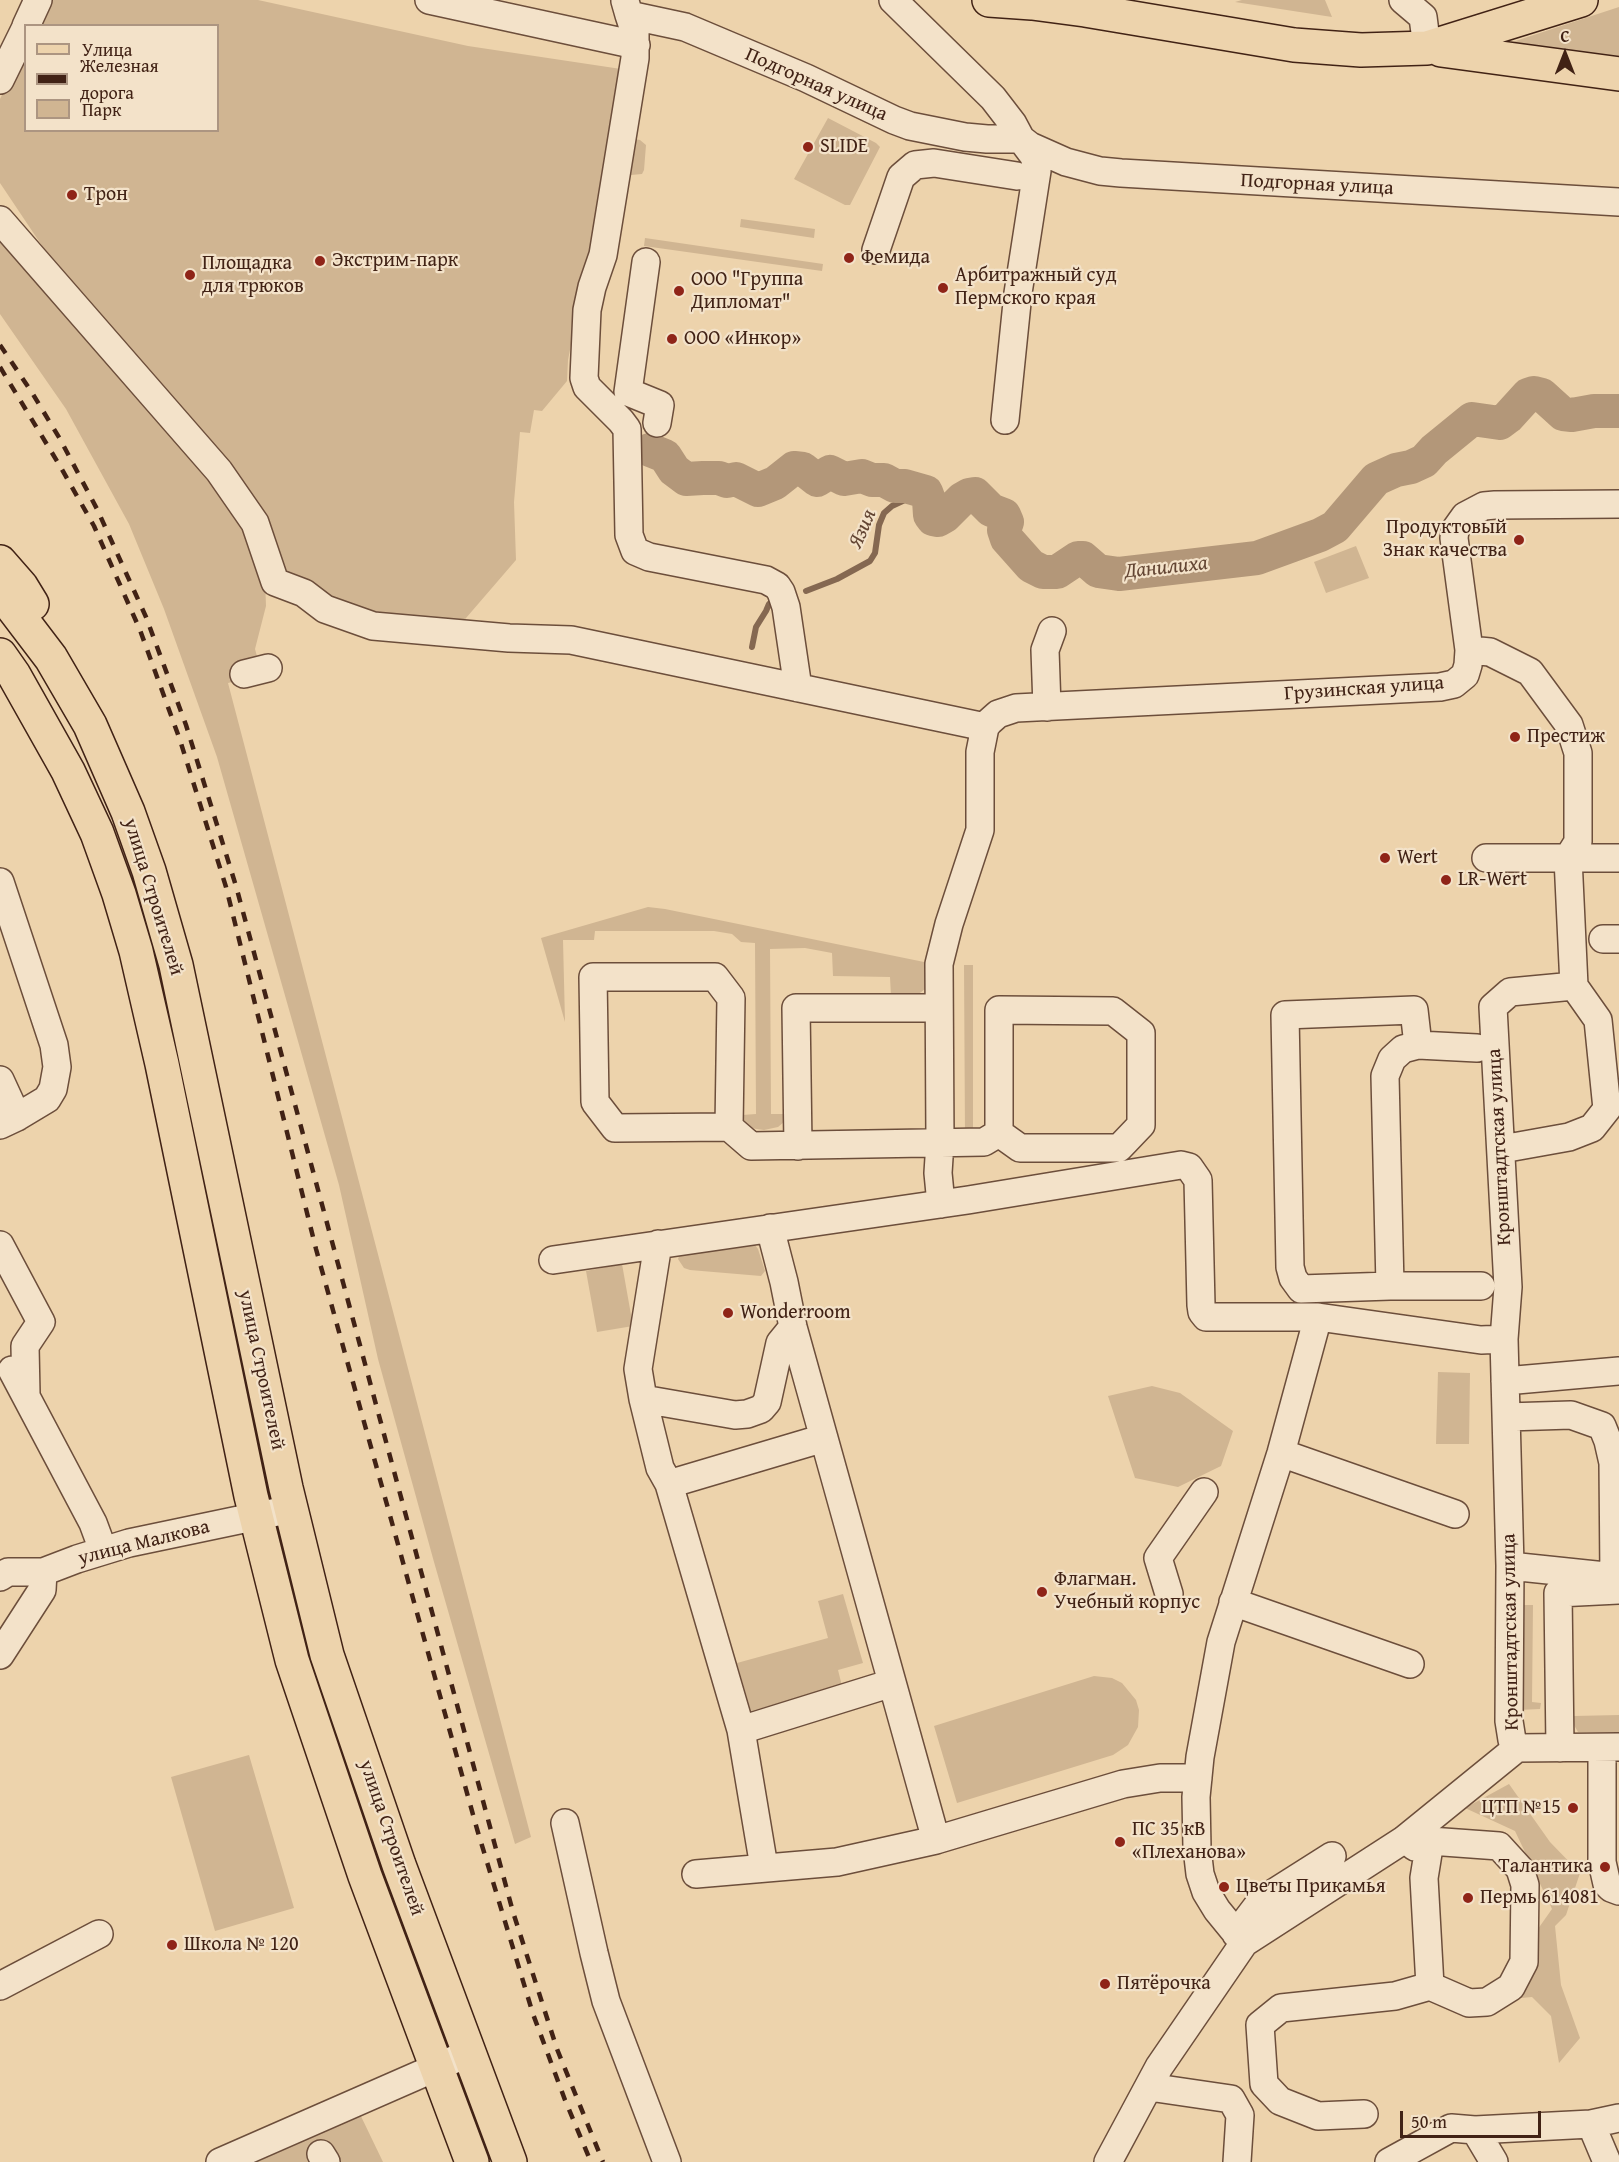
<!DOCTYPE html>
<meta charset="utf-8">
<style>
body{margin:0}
#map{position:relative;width:1619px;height:2162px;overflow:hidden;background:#edd3ac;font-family:"Gentium Book Plus",serif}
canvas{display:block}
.legend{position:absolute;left:24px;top:24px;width:195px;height:108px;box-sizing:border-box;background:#f3e2c9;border:2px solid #ac9581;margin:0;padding:8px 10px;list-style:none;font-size:18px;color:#412215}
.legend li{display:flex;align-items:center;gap:12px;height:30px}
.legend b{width:30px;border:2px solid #ac9581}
.north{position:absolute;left:1535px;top:24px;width:60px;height:60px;-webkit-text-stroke:4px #f3e2c9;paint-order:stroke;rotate:0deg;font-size:16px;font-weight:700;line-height:24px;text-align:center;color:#412215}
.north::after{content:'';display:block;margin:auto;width:21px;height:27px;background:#412215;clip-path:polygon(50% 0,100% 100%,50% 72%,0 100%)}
.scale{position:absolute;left:1400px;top:2111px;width:141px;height:27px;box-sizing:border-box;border:3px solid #412215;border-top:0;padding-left:8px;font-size:18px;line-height:21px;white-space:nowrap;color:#412215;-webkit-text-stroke:4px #f3e2c9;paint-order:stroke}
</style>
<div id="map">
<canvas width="1619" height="2162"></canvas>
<ul class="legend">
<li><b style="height:8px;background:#edd3ac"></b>Улица</li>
<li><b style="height:8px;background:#412215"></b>Железная дорога</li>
<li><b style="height:16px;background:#d0b592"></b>Парк</li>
</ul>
<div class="north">С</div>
<div class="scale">50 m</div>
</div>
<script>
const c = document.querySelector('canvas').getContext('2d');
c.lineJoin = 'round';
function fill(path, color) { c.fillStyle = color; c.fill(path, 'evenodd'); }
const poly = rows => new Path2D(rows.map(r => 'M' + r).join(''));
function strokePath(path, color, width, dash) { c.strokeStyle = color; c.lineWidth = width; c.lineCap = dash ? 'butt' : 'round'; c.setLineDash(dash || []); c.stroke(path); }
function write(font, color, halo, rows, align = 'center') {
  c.font = font + ' "Gentium Book Plus",serif'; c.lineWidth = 4.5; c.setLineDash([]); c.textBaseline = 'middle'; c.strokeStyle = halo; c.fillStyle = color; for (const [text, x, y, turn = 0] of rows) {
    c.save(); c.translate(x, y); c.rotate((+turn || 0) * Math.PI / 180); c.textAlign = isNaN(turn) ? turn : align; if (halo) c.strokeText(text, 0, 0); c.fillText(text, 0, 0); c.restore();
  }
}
fill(poly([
 [48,0,258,0,468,46,621,69,614,127,568,360,567,381,542,411,534,410,530,433,520,432,514,502,516,560,460,625,359,613,291,576,271,558,95,325,0,183,0,99,25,47,26,130,218,130,218,26,36,25],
 [1242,0,1325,0,1332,17,1235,2],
 [1619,7,1619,63,1488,50],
 [828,118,876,143,880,147,850,205,845,205,794,179],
 [635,139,640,140,646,145,644,170,642,174,631,175],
 [741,219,815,229,814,238,740,227],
 [0,232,205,467,247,528,265,579,266,606,255,649,262,675,228,683,531,1837,515,1844,434,1562,378,1359,339,1185,217,757,164,609,129,524,66,409,0,314],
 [645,238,823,264,822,271,644,246],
 [1356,546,1369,578,1326,593,1314,562],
 [648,907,665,909,929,963,925,989,916,996,891,996,890,977,833,976,832,953,805,948,770,949,771,1114,786,1114,784,1122,778,1127,764,1130,750,1128,744,1122,742,1115,756,1114,755,943,741,942,732,934,714,931,595,931,594,940,563,940,565,1022,541,938],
 [964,965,973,965,973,1137,965,1136],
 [751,1244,755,1245,758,1249,765,1271,761,1276,690,1270,684,1268,678,1259,680,1254],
 [622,1264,633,1326,597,1332,586,1271],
 [1438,1372,1470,1373,1469,1444,1436,1444],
 [1152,1386,1180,1393,1233,1431,1221,1466,1178,1487,1135,1478,1108,1396],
 [843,1594,863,1663,838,1670,842,1686,751,1711,737,1663,828,1638,818,1601],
 [1518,1605,1533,1605,1532,1702,1541,1703,1540,1709,1518,1710],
 [1094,1676,1112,1678,1122,1683,1136,1700,1139,1710,1138,1727,1128,1745,1113,1755,957,1803,934,1726],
 [1619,1715,1619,1732,1578,1732,1574,1725,1574,1716],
 [249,1755,294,1908,215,1931,171,1777],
 [1509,1784,1550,1842,1580,1873,1566,1915,1555,1926,1561,1985,1580,2038,1559,2063,1551,2016,1532,1997,1500,2000,1509,1970,1552,1909,1515,1831,1465,1808],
 [357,2108,383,2162,252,2162]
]), '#d0b592');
strokePath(poly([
 [806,591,837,579,870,561,875,553,879,525,884,513,892,506,907,499,914,489],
 [752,647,756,627,766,611,769,604,774,599]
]), '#856851', 6);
strokePath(poly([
 [650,450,665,456,674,470,686,479,703,478,719,478,727,481,736,479,758,490,775,483,794,468,803,469,817,480,830,472,844,479,862,476,872,480,884,480,895,486,905,486,926,492,929,500,930,515,933,519,938,520,945,516,962,499,969,495,975,494,991,510,1004,515,1007,522,1004,530,1007,539,1031,566,1043,572,1057,572,1078,558,1083,558,1098,571,1119,574,1257,558,1320,535,1335,527,1376,479,1396,470,1411,467,1424,461,1434,450,1472,419,1500,423,1508,417,1528,395,1534,393,1542,395,1563,414,1572,415,1594,411,1619,411]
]), '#b39779', 34);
const minor = poly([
 [429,0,636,45],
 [893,0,993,98,1013,124,1021,139,1030,146,1066,162,1100,171,1121,173,1619,202],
 [1403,0,1423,17,1427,48],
 [625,1,629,15,685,27,806,78,894,120,910,126,965,137,987,139,1021,139,1033,155,1037,163,1037,171,1018,293,1005,420],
 [629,15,635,33,635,58,603,255,592,287,587,310,584,378,587,387,621,421,627,429,629,535,635,551,649,557,766,580,777,586,781,592,786,607,798,688],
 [26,26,38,0],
 [0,80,26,27],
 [0,220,219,471,255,523,275,582,304,593,325,609,373,626,509,638,571,640,985,727],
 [876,250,901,177,915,165,934,163,1017,176],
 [646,262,628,392,660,405,657,423],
 [1469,650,1490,652,1530,672,1569,725,1578,753,1578,842,1568,858,1574,986,1598,1020,1607,1109,1592,1128,1569,1137,1502,1149],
 [244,674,268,668],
 [1047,707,1045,650,1052,631],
 [1486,858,1619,858],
 [0,882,54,1045,57,1067,53,1089,47,1099,17,1117,0,1125],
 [1603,939,1619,939],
 [1418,1045,1414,1010,1285,1015,1290,1267,1293,1278,1301,1289,1390,1286,1481,1286],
 [0,1080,17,1117],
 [729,1127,731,998,715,977,593,977,595,1102,615,1128,729,1127,751,1146,984,1142,999,1133,999,1010,1113,1011,1141,1033,1141,1125,1119,1148,1020,1148,999,1133],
 [798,1146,796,1008,939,1008],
 [941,1204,938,1173,940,1142,939,964,949,924,980,830,980,752,985,727,989,722,998,714,1016,708,1440,687,1454,684,1465,675,1468,665,1469,650,1454,538,1455,530,1465,516,1484,506,1495,505,1619,504],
 [770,1228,784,1282,793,1327,936,1840,1123,1784,1160,1778,1198,1778],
 [658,1244,638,1369,643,1399,660,1468,669,1484,741,1730,764,1867],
 [0,1245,41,1322,25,1346,26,1394],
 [553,1260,968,1200,1181,1165,1189,1167,1198,1180,1201,1305,1202,1312,1206,1317,1318,1317],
 [1390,1286,1385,1076,1392,1059,1403,1049,1418,1045,1477,1048],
 [12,1370,93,1523,103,1550],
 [1505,1381,1619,1371],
 [643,1399,735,1415,747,1414,761,1409,767,1402,780,1343,793,1327],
 [1507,1417,1571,1415,1602,1426,1608,1441,1613,1463,1614,1577],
 [1281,1453,1455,1514],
 [669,1484,824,1438],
 [1510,1566,1615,1577],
 [0,1577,8,1572,43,1572,77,1559,129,1543,277,1512],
 [1169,1594,1158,1558,1204,1492],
 [1233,1602,1410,1664],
 [0,1655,42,1590,43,1572],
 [741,1730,892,1683],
 [1517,1748,1512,1740,1509,1721,1510,1566,1504,1339,1508,1287,1493,1007,1510,992,1574,986],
 [1517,1748,1618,1747],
 [1560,1748,1558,1593,1619,1590],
 [1602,1748,1602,1862,1607,1884,1611,1888,1619,1891],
 [565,1823,594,1953,606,2001,667,2162],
 [1430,1841,1499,1846,1520,1869,1525,1885,1524,1962,1511,1987,1487,2002,1469,2003,1430,1986],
 [696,1874,837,1862,936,1840],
 [1236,1934,1261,1901,1332,1856],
 [1244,1943,1217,1910,1206,1892,1200,1874,1197,1848,1196,1797,1200,1757,1221,1642,1281,1453,1318,1317,1481,1340,1504,1339],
 [0,1986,99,1934],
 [1149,2087,1231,2099,1240,2115,1237,2162],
 [1364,2114,1318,2116,1280,2101,1264,2084,1260,2025,1281,2008,1395,1996,1430,1986,1424,1878,1430,1841,1415,1847,1405,1839],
 [1591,2124,1607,2162],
 [1475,2130,1494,2162],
 [321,2154,326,2162],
 [220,2162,469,2053],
 [1108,2162,1159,2067,1244,1943,1405,1839,1517,1748],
 [1389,2162,1451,2128,1475,2130,1591,2124,1619,2118]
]);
const major = poly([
 [989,0,1032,3,1085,10,1294,45,1361,50,1427,48,1581,0],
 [1441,50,1619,74],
 [0,562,21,586,32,604],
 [0,591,51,658,90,725,128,812,149,871,176,965,286,1488,327,1655,399,1865,510,2162],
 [0,655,14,675,68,771,97,833,119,894,136,951,162,1064,251,1496,292,1660,365,1876,472,2162]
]);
strokePath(minor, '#6c4e3b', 30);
strokePath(major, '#412215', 36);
strokePath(minor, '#f3e2c9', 27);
strokePath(major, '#edd3ac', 33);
strokePath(poly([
 [0,345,31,391,60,439,97,509,146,617,186,725,236,886,513,1912,557,2049,603,2162],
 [0,367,60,466,94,526,140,630,180,740,226,887,316,1249,477,1829,533,2014,565,2100,591,2162]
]), '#412215', 4.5, [10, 10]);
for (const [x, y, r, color] of [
 [808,147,6,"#8f2418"],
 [72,195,6,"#8f2418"],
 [849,258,6,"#8f2418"],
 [320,261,6,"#8f2418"],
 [190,275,6,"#8f2418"],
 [943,288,6,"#8f2418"],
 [679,291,6,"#8f2418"],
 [672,339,6,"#8f2418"],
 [1519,540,6,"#8f2418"],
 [1515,737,6,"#8f2418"],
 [1385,858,6,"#8f2418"],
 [1446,880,6,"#8f2418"],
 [728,1313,6,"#8f2418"],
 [1042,1592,6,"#8f2418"],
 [1573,1808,6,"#8f2418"],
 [1120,1842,6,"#8f2418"],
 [1605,1867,6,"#8f2418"],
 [1224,1887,6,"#8f2418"],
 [1468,1898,6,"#8f2418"],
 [172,1945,6,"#8f2418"],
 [1105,1984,6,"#8f2418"]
]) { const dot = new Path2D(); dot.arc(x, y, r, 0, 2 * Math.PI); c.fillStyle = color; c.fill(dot); strokePath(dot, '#f3e2c9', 2); }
write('20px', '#412215', '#f3e2c9', [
 ["Подгорная улица",816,85,24],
 ["Подгорная улица",1317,185,3],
 ["Грузинская улица",1364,689,-4],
 ["улица Строителей",153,897,73],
 ["Кронштадтская улица",1500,1147,-93],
 ["улица Строителей",261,1370,78],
 ["улица Малкова",144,1543,-14],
 ["Кронштадтская улица",1511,1632,-91],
 ["улица Строителей",391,1838,71]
]);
write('20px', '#412215', '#f3e2c9', [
 ["SLIDE",820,147],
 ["Трон",84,195],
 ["Фемида",861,258],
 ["Экстрим-парк",332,261],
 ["Площадка",202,264],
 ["для трюков",202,287],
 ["Арбитражный суд",955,276],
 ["Пермского края",955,299],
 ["ООО \"Группа",691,280],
 ["Дипломат\"",691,303],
 ["ООО «Инкор»",684,339],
 ["Продуктовый",1507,528,"right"],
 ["Знак качества",1507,551,"right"],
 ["Престиж",1527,737],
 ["Wert",1397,858],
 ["LR-Wert",1458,880],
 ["Wonderroom",740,1313],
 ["Флагман.",1054,1580],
 ["Учебный корпус",1054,1603],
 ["ЦТП №15",1561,1808,"right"],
 ["ПС 35 кВ",1132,1830],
 ["«Плеханова»",1132,1853],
 ["Талантика",1593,1867,"right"],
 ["Цветы Прикамья",1236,1887],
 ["Пермь 614081",1480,1898],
 ["Школа № 120",184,1945],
 ["Пятёрочка",1117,1984]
], 'left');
write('italic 21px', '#634533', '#f3e2c9', [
 ["Язия",863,529,-67],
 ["Данилиха",1166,568,-6]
]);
</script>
